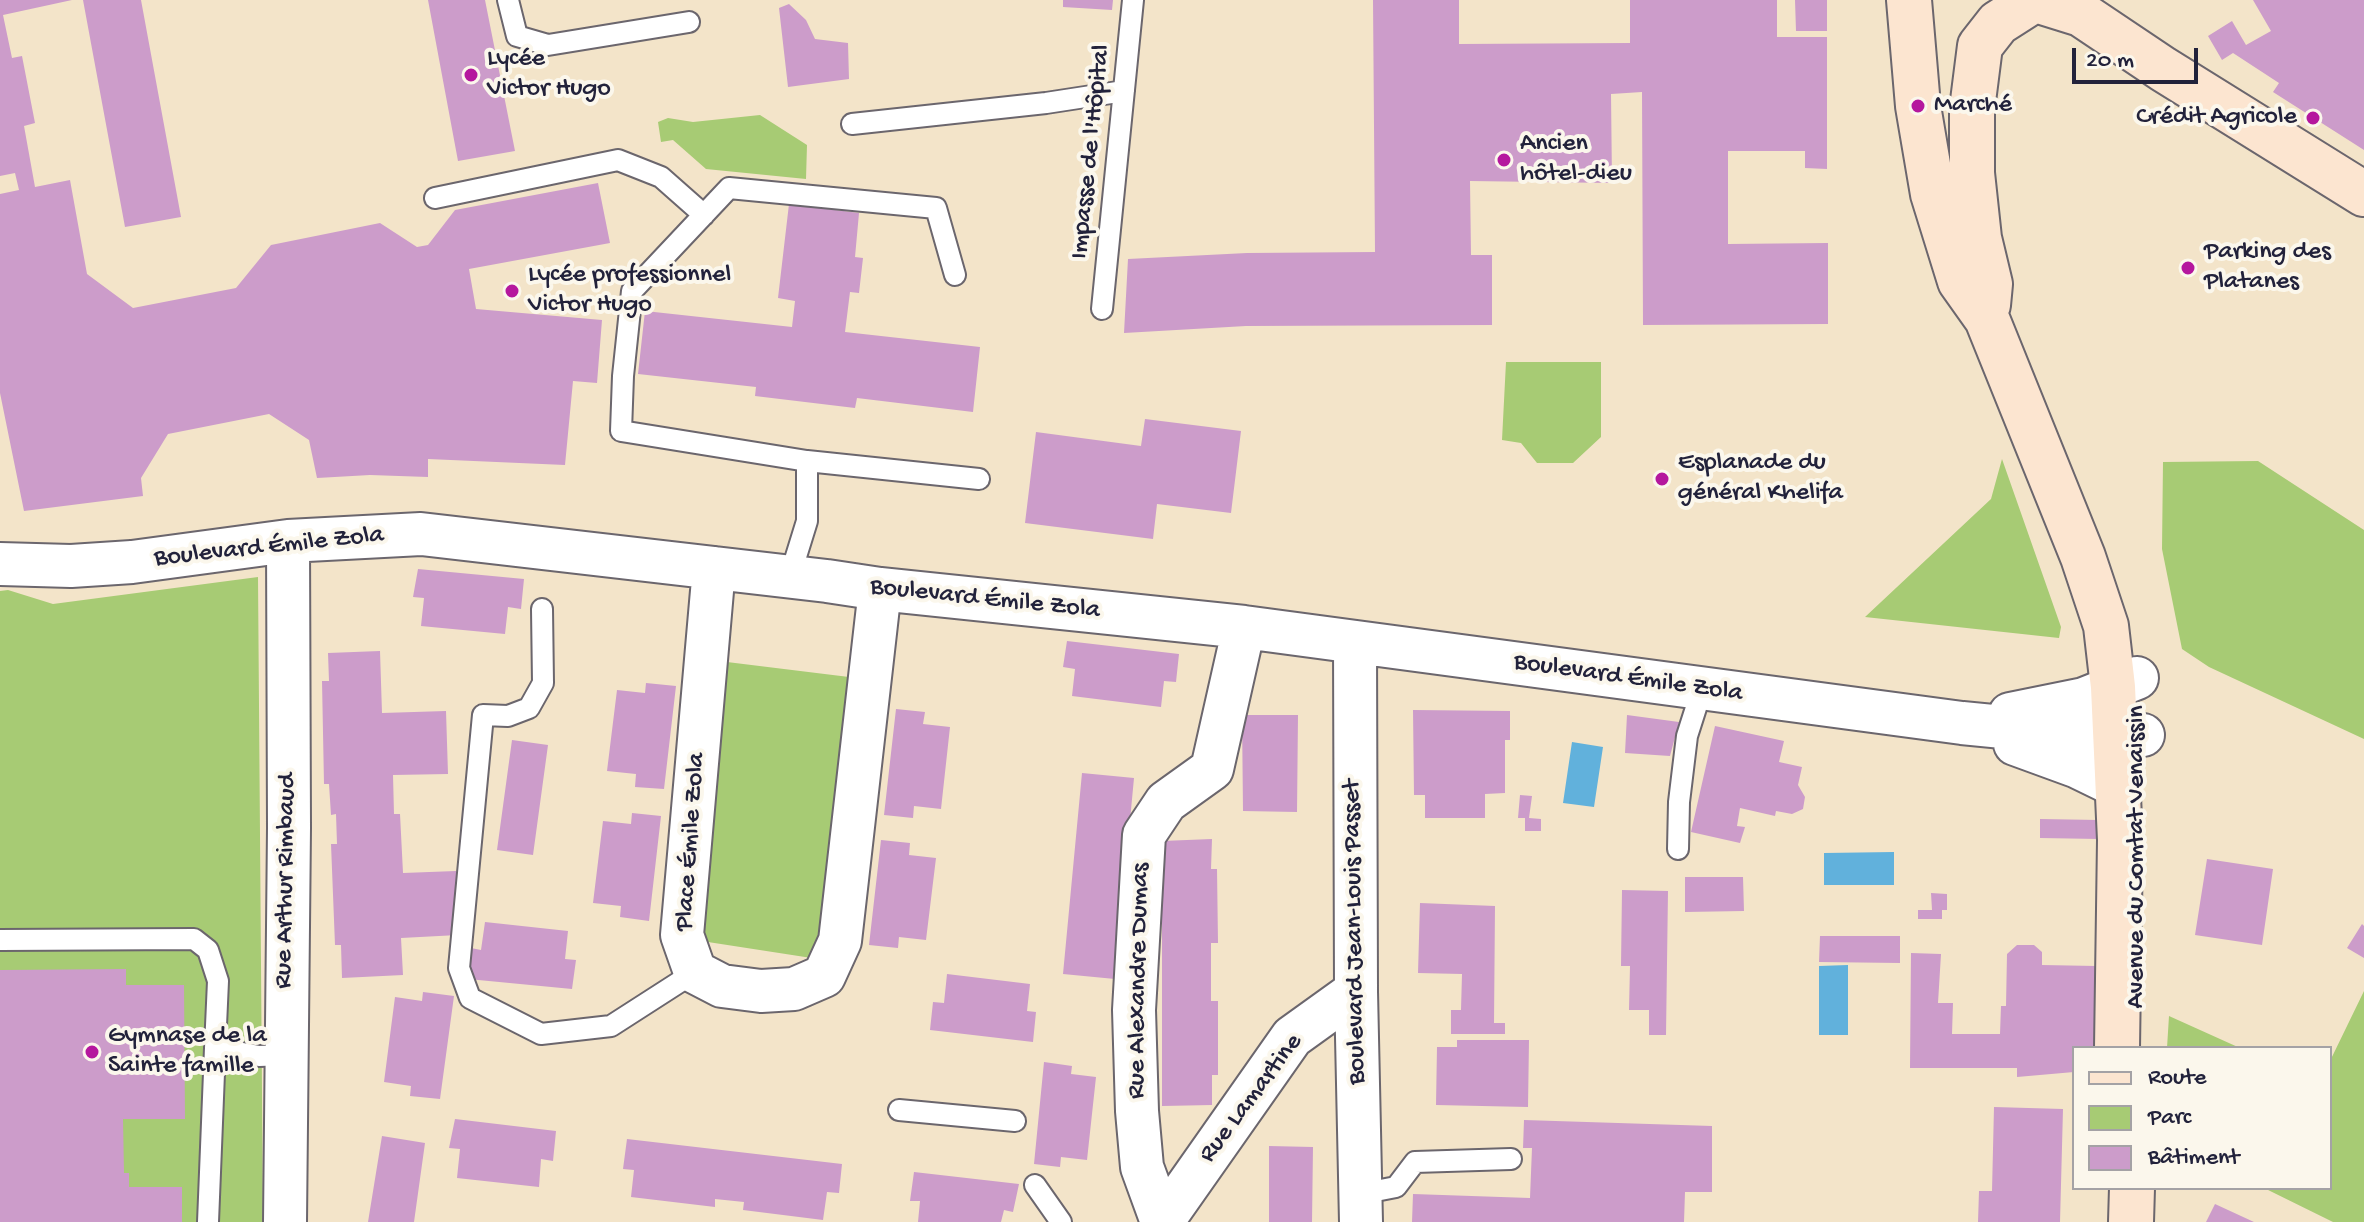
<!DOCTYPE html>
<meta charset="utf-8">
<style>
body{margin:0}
#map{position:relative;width:2364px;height:1222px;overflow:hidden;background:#f3e4c9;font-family:"Gochi Hand",sans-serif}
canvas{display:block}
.legend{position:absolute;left:2072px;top:1046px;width:260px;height:144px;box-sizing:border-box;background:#fbf7ec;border:2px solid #a4a2a5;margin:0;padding:10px 14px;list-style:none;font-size:24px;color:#22223b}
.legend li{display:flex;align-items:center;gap:16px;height:40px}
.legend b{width:40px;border:2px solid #a4a2a5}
.scale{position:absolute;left:2072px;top:48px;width:126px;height:36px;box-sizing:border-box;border:4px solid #22223b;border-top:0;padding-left:10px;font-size:24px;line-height:28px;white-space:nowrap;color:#22223b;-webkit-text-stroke:6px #fbf7ec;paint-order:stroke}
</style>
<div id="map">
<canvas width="2364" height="1222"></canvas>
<ul class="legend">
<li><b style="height:10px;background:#fce5d0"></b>Route</li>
<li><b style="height:22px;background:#a7cb74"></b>Parc</li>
<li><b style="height:22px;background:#cc9cca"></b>Bâtiment</li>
</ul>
<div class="scale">20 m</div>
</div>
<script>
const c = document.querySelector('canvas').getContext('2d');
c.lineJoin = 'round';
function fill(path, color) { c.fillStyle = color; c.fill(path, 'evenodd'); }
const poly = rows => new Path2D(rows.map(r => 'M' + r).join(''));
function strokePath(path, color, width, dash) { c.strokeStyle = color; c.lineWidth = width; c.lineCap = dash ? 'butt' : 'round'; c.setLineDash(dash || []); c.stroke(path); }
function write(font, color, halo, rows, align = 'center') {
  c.font = font + ' "Gochi Hand",sans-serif'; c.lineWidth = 8; c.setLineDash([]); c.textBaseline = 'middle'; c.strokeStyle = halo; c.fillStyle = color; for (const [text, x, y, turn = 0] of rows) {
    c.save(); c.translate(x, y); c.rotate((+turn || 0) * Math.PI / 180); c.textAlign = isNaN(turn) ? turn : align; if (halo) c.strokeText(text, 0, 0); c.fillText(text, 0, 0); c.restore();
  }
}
fill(poly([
 [760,115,807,145,806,179,706,169,673,140,661,142,658,122,668,118,693,122],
 [1506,362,1601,362,1601,437,1573,463,1537,463,1521,443,1502,440],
 [2002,459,2061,627,2059,638,1865,617,1991,499],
 [2258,461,2364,530,2364,739,2209,667,2182,649,2162,549,2163,462],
 [258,577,263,1222,0,1222,0,591,8,590,53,604],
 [727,662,849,677,818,959,695,940],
 [2364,991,2364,1222,2333,1222,2264,1188,2330,1188,2330,1061],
 [2169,1016,2240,1048,2167,1048]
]), '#a7cb74');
fill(poly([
 [1572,742,1603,747,1594,807,1563,803],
 [1894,852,1894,885,1824,885,1824,853],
 [1848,965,1848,1035,1819,1035,1819,966]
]), '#61b1dc');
fill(poly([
 [0,0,72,0,3,15,12,58,22,56,35,123,24,126,35,187,70,180,87,274,133,308,236,288,271,245,380,223,417,247,428,245,455,210,598,183,610,243,469,269,476,309,602,320,597,383,573,381,565,465,428,459,428,477,370,475,317,478,309,440,269,414,168,434,141,478,143,496,24,511,0,393,0,194,19,190,15,173,0,176],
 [83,0,141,0,181,217,125,227],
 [428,0,485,0,515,151,458,161],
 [1063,0,1113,0,1112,10,1063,7],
 [1373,0,1459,0,1459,44,1630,43,1630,0,1777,0,1777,37,1827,37,1827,169,1805,168,1805,151,1728,151,1728,244,1828,243,1828,324,1643,325,1642,92,1611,94,1612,183,1470,181,1471,255,1492,255,1492,325,1246,326,1124,333,1128,259,1247,253,1375,252],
 [1795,0,1827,0,1827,31,1796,31],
 [2253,0,2364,0,2364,150,2273,92,2279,83,2233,53,2222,60,2208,36,2232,21,2246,45,2271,31],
 [789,4,806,20,815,39,848,43,849,79,788,87,779,8],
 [789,204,859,213,855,257,863,258,859,293,850,292,845,332,980,347,973,412,857,398,855,408,755,396,756,387,638,374,645,311,792,327,795,301,778,298],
 [1145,419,1241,431,1231,513,1157,504,1153,539,1025,523,1036,432,1141,446],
 [418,569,524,579,521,609,508,607,505,634,421,626,424,598,413,597],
 [1067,641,1179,654,1176,682,1164,681,1161,707,1072,696,1075,669,1063,667],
 [380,651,382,713,446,711,448,774,393,775,394,814,400,814,403,873,456,871,458,935,401,938,403,975,342,978,341,945,335,945,331,844,337,844,336,814,331,815,329,784,324,784,322,681,329,681,328,653],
 [646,683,676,686,664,789,635,787,636,774,607,771,617,690,645,693],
 [896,709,925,712,923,724,950,727,941,809,914,806,913,818,884,815],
 [1413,710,1510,711,1510,740,1505,740,1505,793,1485,794,1485,818,1425,818,1425,795,1414,795],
 [1242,715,1298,715,1297,812,1243,811],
 [1627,715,1679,722,1670,756,1625,753],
 [1715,726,1784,741,1779,762,1802,767,1798,785,1805,797,1803,809,1792,814,1776,811,1775,816,1740,808,1737,826,1745,827,1740,843,1691,832],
 [512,740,548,745,533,855,497,850],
 [1082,773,1134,778,1115,979,1063,974],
 [1520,795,1532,796,1529,818,1541,819,1541,831,1525,831,1525,818,1518,818],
 [632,813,661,816,649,921,620,917,621,906,593,903,603,821,631,824],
 [2040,819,2099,820,2099,839,2040,838],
 [1212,839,1211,869,1217,869,1218,943,1211,943,1211,1001,1218,1001,1218,1075,1212,1075,1212,1105,1162,1106,1162,841],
 [881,840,910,843,909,855,936,858,926,940,899,937,898,948,869,945],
 [2207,859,2273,869,2262,945,2195,935],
 [1685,877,1743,877,1744,911,1685,912],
 [1622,890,1668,891,1666,1035,1649,1035,1649,1010,1629,1010,1630,966,1621,966],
 [1931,893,1947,894,1947,910,1942,910,1942,919,1918,919,1918,910,1932,910],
 [1420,903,1495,906,1494,1023,1505,1023,1505,1034,1451,1034,1451,1010,1461,1010,1462,974,1418,973],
 [485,922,568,931,565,959,576,960,572,989,468,979,471,948,481,950],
 [2362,924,2364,926,2364,958,2347,948],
 [1820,936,1900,936,1900,963,1819,962],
 [2017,945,2034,945,2042,952,2042,965,2096,966,2094,1048,2074,1048,2074,1072,2017,1077,2017,1068,1910,1068,1911,953,1941,954,1938,1003,1953,1003,1952,1034,2000,1034,2001,1006,2006,1006,2007,954],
 [126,969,126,985,184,985,185,1119,123,1119,124,1173,129,1173,129,1187,182,1187,182,1222,0,1222,0,970],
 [947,974,1030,984,1027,1011,1036,1012,1033,1042,930,1030,933,1002,944,1003],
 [423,992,454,996,440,1099,410,1096,411,1086,384,1082,395,997,422,1001],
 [1457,1040,1529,1040,1528,1107,1436,1105,1437,1047,1457,1047],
 [1044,1062,1072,1066,1071,1074,1096,1077,1087,1160,1061,1157,1060,1167,1034,1164],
 [1994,1107,2063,1109,2060,1222,1978,1222,1979,1191,1992,1191],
 [455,1119,556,1131,553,1161,541,1159,539,1187,457,1178,460,1149,449,1148],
 [1524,1120,1712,1126,1712,1192,1685,1192,1684,1222,1412,1222,1413,1194,1530,1198,1532,1148,1523,1148],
 [382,1136,425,1143,414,1222,368,1222],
 [627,1139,842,1164,839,1193,827,1192,823,1220,743,1210,744,1202,715,1199,715,1207,631,1197,634,1170,623,1169],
 [1269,1146,1313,1147,1312,1222,1269,1222],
 [914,1172,1019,1184,1013,1212,1004,1210,1001,1222,918,1222,920,1201,910,1201],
 [2215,1204,2254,1222,2206,1222]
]), '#cc9cca');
const lane = poly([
 [508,0,517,36,548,45,689,22],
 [852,124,1046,103,1124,91],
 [435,198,618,160,661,177,704,215],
 [1102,309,1133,0],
 [807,461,979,479],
 [790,576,807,521,807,461,621,431,623,376,632,291,729,188,936,208,955,275],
 [542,609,543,683,529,708,508,716,483,715,459,968,470,998,541,1034,611,1026,695,972],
 [1678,849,1679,802,1687,736,1702,689],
 [0,940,194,939,208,950,218,981,215,1048,259,1056,285,1055],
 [899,1110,1015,1121],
 [1035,1185,1061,1222],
 [1360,1194,1396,1187,1415,1162,1511,1159],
 [208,1222,215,1048]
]);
const street = poly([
 [0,564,71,566,132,562,288,541,421,534,827,581,880,589,1244,627,1962,723,2115,738,2143,735],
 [714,568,682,935,695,972,722,986,761,991,794,989,824,976,840,941,880,589],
 [1355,642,1356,991,1361,1222],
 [2010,714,2084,699,2137,678],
 [2015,744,2078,767,2117,786],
 [285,1222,289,828,288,541],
 [1162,1222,1142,1167,1137,1111,1134,1010,1144,835,1166,802,1212,769,1244,627],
 [1162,1222,1292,1037,1356,991]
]);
const secondary = poly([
 [1909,0,1918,106,1933,194,1960,281,1987,319,2083,557,2106,626,2113,687,2120,840,2117,1048],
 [2036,0,2081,14,2163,69,2364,194],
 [1988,305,1990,284,1979,238,1972,173,1972,109,1980,46,1998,23,2034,0],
 [2131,1222,2132,1188]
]);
strokePath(lane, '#6b666d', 24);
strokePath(street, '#6b666d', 46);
strokePath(secondary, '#6b666d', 48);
strokePath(lane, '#fff', 20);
strokePath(street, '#fff', 42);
strokePath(secondary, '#fce5d0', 44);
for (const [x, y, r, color] of [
 [471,75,8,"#b5179e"],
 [1918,106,8,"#b5179e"],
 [2313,118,8,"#b5179e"],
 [1504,160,8,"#b5179e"],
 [2188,268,8,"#b5179e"],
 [512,291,8,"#b5179e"],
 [1662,479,8,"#b5179e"],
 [92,1052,8,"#b5179e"]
]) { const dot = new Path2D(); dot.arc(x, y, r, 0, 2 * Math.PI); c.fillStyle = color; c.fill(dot); strokePath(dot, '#fbf7ec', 3); }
write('26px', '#22223b', '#fbf7ec', [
 ["Lycée",487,60],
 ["Victor Hugo",487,90],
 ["Marché",1934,106],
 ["Crédit Agricole",2297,118,"right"],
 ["Ancien",1520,145],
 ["hôtel-dieu",1520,175],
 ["Parking des",2204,253],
 ["Platanes",2204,283],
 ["Lycée professionnel",528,276],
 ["Victor Hugo",528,306],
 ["Esplanade du",1678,464],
 ["général Khelifa",1678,494],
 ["Gymnase de la",108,1037],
 ["Sainte famille",108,1067]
], 'left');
write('26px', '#22223b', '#fbf7ec', [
 ["Impasse de l'Hôpital",1092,152,-84],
 ["Boulevard Émile Zola",269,548,-6],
 ["Boulevard Émile Zola",985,600,6],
 ["Boulevard Émile Zola",1628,679,8],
 ["Place Émile Zola",692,842,-86],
 ["Avenue du Comtat Venaissin",2138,857,-90],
 ["Rue Arthur Rimbaud",287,881,-89],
 ["Boulevard Jean-Louis Passet",1356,932,-91],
 ["Rue Alexandre Dumas",1140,981,-89],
 ["Rue Lamartine",1252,1099,-53]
]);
</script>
